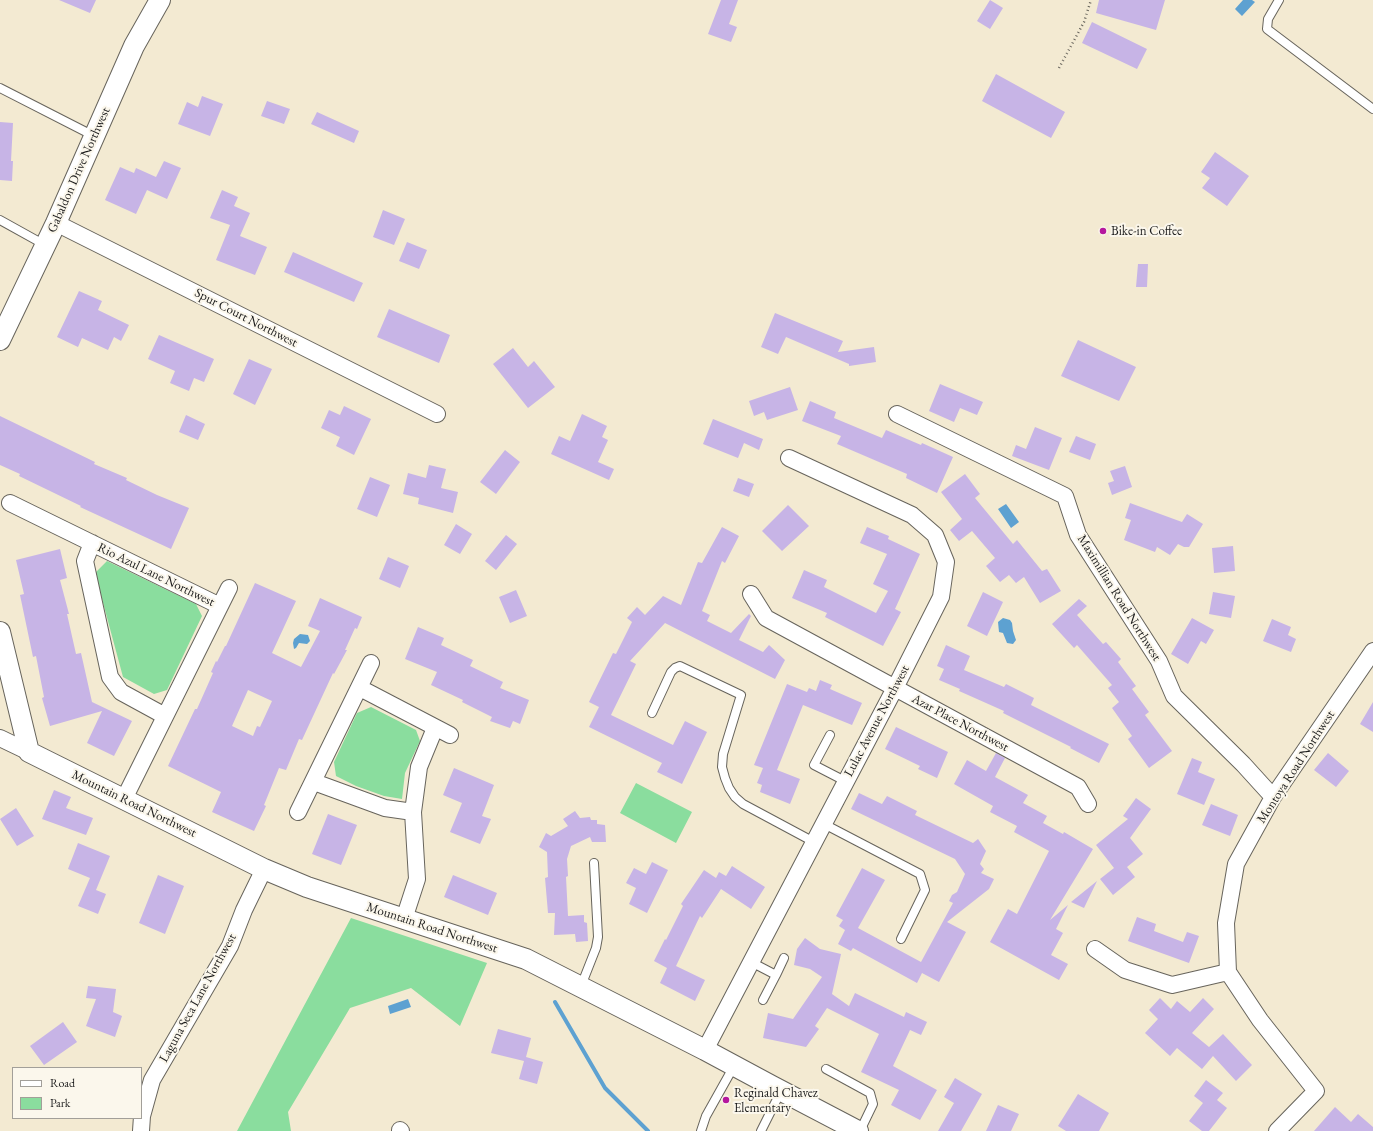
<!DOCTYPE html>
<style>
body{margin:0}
#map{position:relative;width:1373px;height:1131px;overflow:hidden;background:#f3ead2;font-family:"EB Garamond",serif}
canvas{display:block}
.legend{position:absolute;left:12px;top:1067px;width:130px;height:52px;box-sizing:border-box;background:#fbf7ec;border:1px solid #a29f99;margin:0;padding:5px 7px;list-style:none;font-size:12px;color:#1c1c1c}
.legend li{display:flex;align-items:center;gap:8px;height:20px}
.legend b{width:20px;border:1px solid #a29f99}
</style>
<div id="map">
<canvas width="1373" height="1131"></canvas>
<ul class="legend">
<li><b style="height:5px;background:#fff"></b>Road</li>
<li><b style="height:11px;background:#8add9e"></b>Park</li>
</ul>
</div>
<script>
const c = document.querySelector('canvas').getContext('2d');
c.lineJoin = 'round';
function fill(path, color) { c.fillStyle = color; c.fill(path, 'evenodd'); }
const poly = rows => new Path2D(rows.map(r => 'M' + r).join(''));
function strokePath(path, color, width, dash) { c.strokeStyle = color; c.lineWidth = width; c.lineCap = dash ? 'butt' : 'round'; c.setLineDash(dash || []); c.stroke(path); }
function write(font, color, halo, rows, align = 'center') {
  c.font = font + ' "EB Garamond",serif'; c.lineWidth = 4; c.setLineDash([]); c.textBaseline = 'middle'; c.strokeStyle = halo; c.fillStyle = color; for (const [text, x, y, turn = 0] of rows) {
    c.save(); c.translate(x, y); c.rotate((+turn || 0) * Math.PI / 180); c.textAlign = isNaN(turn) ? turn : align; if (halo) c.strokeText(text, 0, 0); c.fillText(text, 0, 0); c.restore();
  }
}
fill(poly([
 [107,561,196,604,202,616,167,690,154,694,123,677,95,573],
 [371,707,416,730,420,741,405,773,402,799,384,796,356,786,336,776,334,762,357,713],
 [636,783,692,812,676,843,620,813],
 [351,918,487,963,460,1026,411,988,350,1008,288,1112,291,1131,237,1131]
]), '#8add9e');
fill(poly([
 [1243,0,1252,0,1255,2,1242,16,1235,9],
 [1006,504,1019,522,1011,528,998,509],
 [1003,618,1010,620,1012,623,1013,631,1016,640,1013,644,1007,643,1003,633,999,632,998,622],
 [300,634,308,635,310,641,307,644,299,643,296,648,294,649,293,643,294,639],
 [408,999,411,1007,390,1014,388,1006]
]), '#5da1d1');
strokePath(poly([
 [555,1002,605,1088,648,1131]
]), '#5da1d1', 4);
fill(poly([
 [59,0,96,0,90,13],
 [721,0,738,0,729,24,737,27,731,42,708,34],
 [990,0,1003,8,990,29,977,21],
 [1099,0,1165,0,1156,30,1096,13],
 [1092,22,1147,49,1137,69,1082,43],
 [996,74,1065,112,1051,138,982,101],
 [202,96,223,104,210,136,178,124,187,102,198,107],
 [267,101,290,109,284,124,261,116],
 [317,112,359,131,354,143,311,124],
 [0,122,13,123,11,161,13,161,12,181,0,180],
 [1215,152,1249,176,1227,206,1202,188,1210,178,1201,172],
 [164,161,181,168,167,199,147,190,136,214,105,200,120,167,134,173,136,168,156,177],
 [222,190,238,197,234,206,250,213,240,236,267,247,255,275,216,260,230,225,210,218],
 [383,210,405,219,394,245,373,237],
 [407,242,427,250,419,269,399,261],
 [293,252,363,283,354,302,284,272],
 [1138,264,1148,264,1147,287,1136,287],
 [79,291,102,301,98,310,129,325,121,341,114,337,108,350,82,338,78,347,57,337],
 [389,309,450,335,439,363,377,337],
 [775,313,843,341,838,352,874,347,876,362,849,366,849,364,786,337,778,354,761,347],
 [159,335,214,359,204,382,194,378,189,391,170,383,175,371,148,359],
 [1078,340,1136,367,1119,401,1061,376],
 [513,348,528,367,534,361,555,387,528,408,493,364],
 [249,359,272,369,255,405,233,394],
 [940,384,983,402,977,415,960,408,954,422,929,411],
 [790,387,798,410,767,420,764,412,754,416,749,401],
 [810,401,836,412,834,418,882,438,886,430,921,445,922,443,953,457,937,493,906,478,907,474,837,444,841,436,802,421],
 [344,406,371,419,354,455,336,446,340,437,321,428,329,410,340,415],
 [582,414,607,426,602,437,608,440,598,462,614,469,609,480,551,454,559,436,570,441],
 [186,415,205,424,198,440,179,432],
 [0,416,95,462,94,464,127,478,126,480,157,495,189,508,171,549,80,507,81,506,19,476,20,474,0,465],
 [713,419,763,439,759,450,744,443,738,458,703,444],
 [1035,427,1062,438,1049,470,1012,456,1016,445,1026,449],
 [1076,436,1096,444,1090,460,1069,452],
 [505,450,520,462,496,494,480,482],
 [429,465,446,469,441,488,458,492,453,513,418,504,419,498,403,494,408,473,426,478],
 [1125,466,1132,487,1112,495,1108,483,1114,481,1110,471],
 [965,474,980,494,975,498,1013,544,1017,540,1042,571,1047,569,1061,591,1040,603,1024,577,1016,583,1009,575,1000,582,986,566,995,558,972,531,959,541,950,530,962,519,941,492],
 [370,477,390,485,377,517,357,509],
 [738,478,754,484,749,497,733,491],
 [1130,503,1182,522,1187,514,1203,524,1189,547,1184,547,1178,544,1170,555,1157,547,1155,552,1124,540,1131,520,1125,518],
 [788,505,809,526,782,551,762,531],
 [456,524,472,534,460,554,444,545],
 [722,527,739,536,725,563,722,561,702,611,710,615,707,621,731,633,749,614,751,616,739,640,763,652,769,645,785,660,775,679,665,623,630,661,636,664,611,715,673,745,685,721,707,732,682,784,657,772,662,763,589,727,599,707,589,702,613,653,616,654,632,622,627,618,637,607,645,615,663,596,681,605,698,562,702,563],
 [867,527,889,536,888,539,920,554,895,609,901,612,883,646,825,617,827,613,792,598,804,570,827,580,824,587,876,613,888,591,873,584,887,554,860,543],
 [506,535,517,544,496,570,485,561],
 [1233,546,1235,571,1214,573,1212,548],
 [60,549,67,578,60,580,69,614,67,614,76,654,81,653,92,702,132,721,114,756,87,743,102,711,50,726,42,698,44,697,36,656,33,657,20,595,24,594,16,560],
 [388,557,409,566,400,588,379,579],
 [255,583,296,601,272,653,301,667,320,631,308,626,320,598,362,617,357,629,355,628,345,650,347,650,334,674,333,673,302,740,299,739,286,770,279,768,264,805,266,806,254,831,212,812,221,792,168,766,195,709,197,709,213,673,211,672,216,661,217,662,225,646,226,646],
 [248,690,272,701,260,727,257,726,253,736,232,726],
 [516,590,527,616,510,623,499,597],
 [983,592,1003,602,987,636,967,626],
 [1213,592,1235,596,1231,618,1209,614],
 [1079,599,1087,606,1077,615,1103,644,1106,642,1121,659,1118,662,1136,686,1132,689,1149,712,1145,715,1172,751,1149,768,1128,739,1132,736,1112,708,1119,702,1108,688,1112,685,1077,645,1074,648,1052,624],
 [1192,618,1214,630,1206,644,1201,641,1188,664,1171,654],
 [1272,619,1291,627,1288,635,1296,639,1291,652,1263,641],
 [418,627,444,638,441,645,473,660,470,666,503,682,500,688,529,700,520,724,513,721,510,728,490,721,492,717,462,702,463,700,431,685,437,672,405,659],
 [946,645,970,656,964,670,1004,687,1006,684,1034,698,1031,705,1109,744,1099,763,1070,748,1071,747,1003,713,1004,711,959,691,960,689,939,680,944,669,937,666],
 [820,680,832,685,830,689,862,703,852,725,803,705,777,770,800,779,790,804,760,792,762,785,757,783,763,768,754,765,787,684,807,692,809,688,816,691],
 [1373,702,1373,732,1360,724],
 [896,727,948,752,937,778,918,769,920,766,885,749],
 [996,753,1005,758,995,777,1028,795,1023,803,1047,816,1043,823,1063,834,1064,832,1093,849,1050,920,1068,905,1056,929,1063,933,1051,955,1068,964,1059,980,990,942,1008,909,1017,914,1049,851,1014,832,1017,826,990,812,993,806,954,784,967,760,986,771],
 [1328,753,1349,771,1336,787,1314,770],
 [1192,758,1202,762,1198,772,1215,779,1204,805,1177,794],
 [454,768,494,785,482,816,491,819,480,844,450,832,462,803,443,795],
 [54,790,71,797,66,808,93,818,86,835,42,819],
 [859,793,882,804,887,796,917,811,915,815,973,843,978,839,986,851,980,864,984,869,981,873,994,879,989,889,947,922,966,932,939,982,922,973,917,983,853,948,851,951,838,944,845,930,839,926,843,920,836,916,862,868,885,880,858,928,921,962,953,903,949,901,952,895,957,892,965,874,955,859,851,809],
 [1136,798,1151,809,1130,838,1143,854,1127,867,1135,877,1113,895,1100,879,1114,868,1096,845,1128,819,1123,816],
 [1211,804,1238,815,1230,836,1202,825],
 [16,808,34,836,17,846,0,819],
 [575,811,580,818,590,817,591,820,597,820,597,824,605,825,606,842,592,842,590,837,571,846,567,859,568,876,566,877,568,916,584,915,584,922,587,923,588,941,576,942,575,934,554,935,555,913,548,913,545,878,548,877,547,852,539,847,546,833,551,836,568,826,563,819],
 [328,814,357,825,341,865,312,854],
 [78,843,110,856,96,890,106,894,98,914,78,906,90,878,68,869],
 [652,862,668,870,647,913,629,904,636,888,626,883,634,868,646,874],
 [732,866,765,887,751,909,721,889,702,918,700,916,676,966,705,980,695,1001,660,983,667,968,654,961,665,939,666,940,683,906,681,904,704,870,716,878,719,872,726,876],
 [158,875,184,886,165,934,139,923],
 [453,875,497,893,488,915,444,897],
 [1097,881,1084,908,1071,902],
 [1137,917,1156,924,1154,931,1183,942,1187,932,1199,936,1189,963,1128,941],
 [805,938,820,949,841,954,832,994,849,1006,855,993,904,1017,906,1012,927,1022,921,1035,910,1030,893,1066,937,1090,920,1120,891,1105,899,1090,861,1072,879,1034,827,1008,815,1026,819,1029,806,1047,763,1038,768,1013,793,1019,822,977,810,969,794,965,797,949],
 [88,986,116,989,113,1012,122,1016,115,1037,86,1026,96,999,86,998],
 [1160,998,1171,1009,1177,1001,1190,1012,1203,998,1214,1009,1192,1033,1209,1047,1223,1034,1252,1065,1236,1081,1213,1056,1202,1069,1177,1048,1170,1056,1145,1033,1158,1019,1149,1010],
 [63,1022,77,1042,44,1065,30,1046],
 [498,1029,531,1038,526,1057,543,1062,537,1084,519,1079,524,1061,491,1053],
 [955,1078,982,1094,961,1131,938,1131,954,1103,944,1097],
 [1206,1080,1223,1093,1217,1100,1227,1108,1209,1131,1202,1131,1189,1121,1203,1103,1194,1096],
 [1078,1094,1109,1113,1099,1131,1066,1131,1058,1126],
 [998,1105,1019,1114,1011,1131,986,1131],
 [1335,1107,1351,1122,1358,1114,1373,1127,1373,1131,1314,1131]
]), '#c7b4e6');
const service = poly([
 [1279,0,1268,19,1267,29,1373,109],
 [0,88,94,136],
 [0,220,45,245],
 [652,713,671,672,675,668,680,666,741,695,723,754,722,767,725,778,729,788,735,797,743,804,814,842],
 [830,735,814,765,845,781],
 [824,824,920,874,925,890,901,939],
 [751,962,776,975,763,1000],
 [776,975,784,958],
 [581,986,596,948,598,937,594,863],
 [826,1069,870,1093,873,1104,860,1131],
 [701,1131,706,1116,734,1066],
 [761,1131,781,1091]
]);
const minor = poly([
 [56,223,437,414],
 [897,414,1065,496,1078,535,1159,661,1174,696,1243,764,1273,797],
 [10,503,220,606],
 [92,543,85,561,110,677,121,692,165,716],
 [751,594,766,618,1078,787,1088,804],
 [360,688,450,735],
 [0,738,29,752],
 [314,782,385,808,413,812],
 [124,799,229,588],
 [298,812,371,663],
 [404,919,417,879,413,812,419,767,435,728],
 [1095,949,1125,970,1172,985,1228,972],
 [705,1050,895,688,941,597,946,562,935,535,912,515,789,458],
 [400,1130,401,1131],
 [141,1131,142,1116,152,1080,230,946,244,910,264,869],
 [1277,1131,1316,1091,1260,1020,1228,972,1226,923,1236,864,1273,797,1373,651]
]);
const tertiary = poly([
 [0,340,56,223,134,46,160,0],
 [0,632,29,752,264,869,307,887,526,959,705,1050,772,1086,858,1131]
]);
strokePath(service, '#67645c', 10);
strokePath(minor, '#67645c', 18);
strokePath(tertiary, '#67645c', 22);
strokePath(poly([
 [1059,68,1084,22,1091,0]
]), '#67645c', 2.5, [1, 3]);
strokePath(service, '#fff', 8);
strokePath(minor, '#fff', 16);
strokePath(tertiary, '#fff', 20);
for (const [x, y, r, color] of [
 [1103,231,4,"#b5179e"],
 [726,1100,4,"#b5179e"]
]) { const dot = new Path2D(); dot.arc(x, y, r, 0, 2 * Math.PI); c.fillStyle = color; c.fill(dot); strokePath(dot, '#fbf7ec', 1.5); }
write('13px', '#1c1c1c', '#fbf7ec', [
 ["Gabaldon Drive Northwest",79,170,-66],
 ["Spur Court Northwest",246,318,27],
 ["Rio Azul Lane Northwest",156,575,26],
 ["Maximillian Road Northwest",1119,598,58],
 ["Lulac Avenue Northwest",877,721,-62],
 ["Azar Place Northwest",960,723,28],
 ["Montoya Road Northwest",1296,767,-57],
 ["Mountain Road Northwest",134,804,26],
 ["Mountain Road Northwest",432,928,18],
 ["Laguna Seca Lane Northwest",198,998,-61]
]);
write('13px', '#1c1c1c', '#fbf7ec', [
 ["Bike-in Coffee",1111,231],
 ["Reginald Chavez",734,1093],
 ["Elementary",734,1108]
], 'left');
</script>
